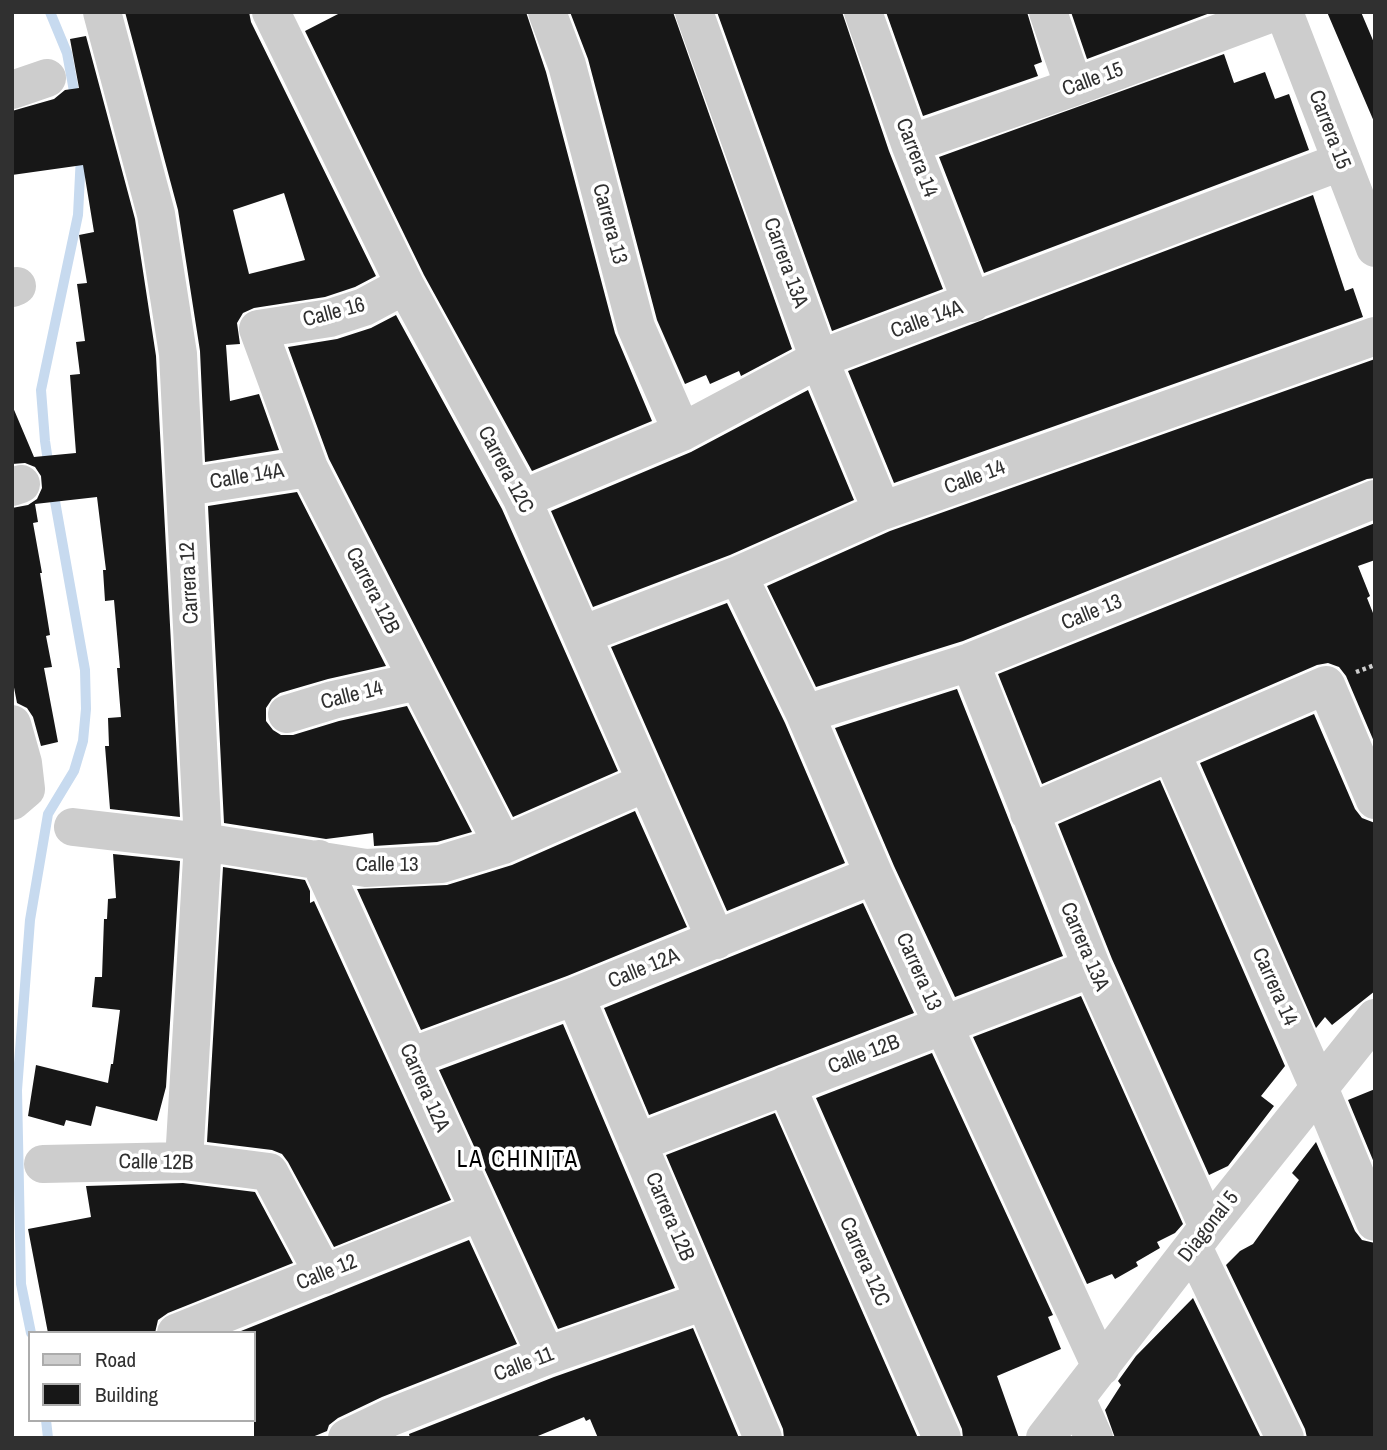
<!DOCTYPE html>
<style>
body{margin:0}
#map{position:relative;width:1387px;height:1450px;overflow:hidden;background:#fff;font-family:"Archivo Narrow",sans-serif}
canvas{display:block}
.frame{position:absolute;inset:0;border:14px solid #303030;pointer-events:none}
.legend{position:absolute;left:28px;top:1331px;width:228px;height:91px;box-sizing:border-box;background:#fff;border:2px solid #acacac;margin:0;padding:9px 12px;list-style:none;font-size:21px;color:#303030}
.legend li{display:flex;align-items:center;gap:14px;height:35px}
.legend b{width:35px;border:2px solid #acacac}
</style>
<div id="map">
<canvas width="1387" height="1450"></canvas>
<div class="frame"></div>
<ul class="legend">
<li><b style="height:9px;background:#cdcdcd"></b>Road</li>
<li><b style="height:19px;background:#171717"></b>Building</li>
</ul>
</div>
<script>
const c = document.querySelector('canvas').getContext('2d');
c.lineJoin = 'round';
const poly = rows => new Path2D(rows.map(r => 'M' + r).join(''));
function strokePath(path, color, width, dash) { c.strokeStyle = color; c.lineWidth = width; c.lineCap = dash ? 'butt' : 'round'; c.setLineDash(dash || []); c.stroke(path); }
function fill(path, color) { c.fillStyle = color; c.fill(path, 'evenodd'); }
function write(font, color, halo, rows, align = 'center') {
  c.font = font + ' "Archivo Narrow",sans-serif'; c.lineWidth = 7; c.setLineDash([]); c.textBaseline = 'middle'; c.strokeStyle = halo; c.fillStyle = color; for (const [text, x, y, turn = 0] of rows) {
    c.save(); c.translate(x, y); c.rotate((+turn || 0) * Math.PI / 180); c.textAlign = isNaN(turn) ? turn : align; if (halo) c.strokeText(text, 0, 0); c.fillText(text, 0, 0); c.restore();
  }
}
strokePath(poly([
 [50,12,67,53,76,102],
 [49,468,45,441,41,390,78,215,81,155],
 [31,1333,21,1284,17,1090,30,920,48,814,74,771,83,741,86,709,85,670,53,490],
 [46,1420,48,1438]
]), '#c7daef', 10);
fill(poly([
 [125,12,249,12,251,22,376,276,355,287,325,297,254,308,243,313,237,323,240,344,226,345,230,401,259,394,279,450,205,462,200,351,178,210],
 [284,193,305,260,249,274,233,210],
 [342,12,526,12,546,72,615,333,652,421,532,471,424,275,305,31],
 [570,12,673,12,792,349,741,376,739,371,710,384,706,375,685,384,657,320,588,59],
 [717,12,842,12,889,151,943,289,832,331],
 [886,12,1027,12,1042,62,1034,65,1038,76,923,116],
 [1071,12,1209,12,1210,13,1087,59],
 [1327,12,1361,12,1375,45,1375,124],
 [86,36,135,219,156,356,180,817,110,809,105,746,109,746,108,718,121,717,117,668,120,668,114,600,105,601,103,570,106,570,97,497,35,504,38,522,33,523,42,573,40,573,50,635,46,636,52,667,44,668,58,742,41,746,33,717,27,708,17,703,12,677,12,508,28,505,37,499,42,488,41,476,35,467,25,463,12,464,12,405,34,457,76,453,70,375,80,374,76,342,85,341,77,284,87,283,79,235,94,232,83,165,12,175,12,111,54,99,65,90,79,88,70,39],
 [1224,54,1234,83,1265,72,1275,99,1289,94,1309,150,984,273,939,157],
 [1313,195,1345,291,1353,288,1363,317,894,483,848,371],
 [396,315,502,509,618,771,513,817,329,459,288,347,337,339,371,328],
 [1375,359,1375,478,1367,479,963,641,816,687,767,586,890,531],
 [808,390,854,500,730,555,593,607,551,511,691,452],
 [297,492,386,666,328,679,280,693,272,699,266,708,266,721,273,730,281,735,293,735,339,721,407,706,472,832,437,842,374,846,373,833,326,839,224,823,208,506],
 [1375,523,1375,560,1358,566,1370,596,1367,598,1375,618,1375,744,1346,676,1339,667,1328,663,1317,665,1042,784,998,674],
 [727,603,785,723,845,863,727,911,611,647],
 [957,689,1063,956,955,997,894,866,835,728],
 [1314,714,1355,809,1362,818,1375,823,1375,991,1332,1025,1325,1017,1316,1028,1200,763],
 [1160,780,1285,1066,1261,1096,1274,1106,1228,1166,1209,1175,1112,959,1058,824],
 [635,811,687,927,567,976,421,1030,357,889,447,885,512,865],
 [113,854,180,861,166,1087,157,1121,96,1106,91,1126,66,1120,64,1126,28,1116,36,1065,108,1083,111,1064,113,1064,120,1010,92,1007,95,977,102,977,104,919,107,919,108,899,116,898],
 [223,867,305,880,310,891,310,903,314,901,451,1200,334,1247,288,1162,282,1154,272,1150,207,1142],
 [863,903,914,1013,649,1115,604,1008],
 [1081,996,1183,1224,1175,1233,1157,1242,1160,1248,1136,1262,1138,1266,1115,1279,1112,1274,1087,1284,973,1037],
 [563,1024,675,1288,558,1329,439,1070],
 [932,1053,1053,1315,1048,1317,1061,1349,997,1376,1019,1438,963,1438,962,1429,816,1098],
 [1375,1089,1375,1165,1348,1100],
 [775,1113,918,1438,784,1438,783,1429,666,1155],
 [1316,1142,1355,1231,1362,1240,1375,1243,1375,1438,1307,1438,1305,1429,1226,1265,1240,1251,1253,1244,1299,1180,1292,1173],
 [183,1183,255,1192,293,1263,168,1313,158,1320,155,1333,48,1333,28,1229,91,1217,86,1186],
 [469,1240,517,1344,382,1397,338,1418,329,1425,327,1431,310,1438,254,1438,254,1333,236,1333],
 [1193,1298,1261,1438,1115,1438,1105,1410,1121,1385,1118,1381,1136,1356],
 [693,1328,739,1438,598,1438,590,1419,586,1421,584,1417,533,1438,410,1438,409,1434,554,1377]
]), '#171717');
strokePath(poly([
 [1356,672,1375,665]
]), '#cdcdcd', 4.5, [3.5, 3.5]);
strokePath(poly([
 [102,12,156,214,178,354,203,842,184,1161],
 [271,12,405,285,522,499,716,940],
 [547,12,567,65,636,327,682,432],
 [694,12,819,359,882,511],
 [863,12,910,144,972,303],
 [1048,12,1074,87],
 [1284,12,1375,248],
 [12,90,47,78],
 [910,144,1074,87,1275,12],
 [405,285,364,307,330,318,258,329,309,468,503,845],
 [12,288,17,286],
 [12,487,21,484],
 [185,487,309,468],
 [522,499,682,432,819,359,1340,162],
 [738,575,805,714,874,875,1101,1367],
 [582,635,738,575,882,511,1375,336],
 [970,662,1092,968,1208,1227],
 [287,714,333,700,418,681],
 [805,714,970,662,1375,499],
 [12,724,23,763,26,789,12,801],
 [1171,752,1320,1090,1375,1222],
 [1029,813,1326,685,1375,800],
 [73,827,203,842,366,868,441,864,503,845,647,782],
 [319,859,546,1356],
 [575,996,763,1438],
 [410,1057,575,996,874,875],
 [786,1085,942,1438],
 [637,1143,1092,968],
 [43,1164,184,1161,269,1172,324,1275],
 [1193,1247,1285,1438],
 [176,1333,479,1212],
 [1076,1398,1094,1438],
 [347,1438,391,1417,546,1356,704,1301],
 [1045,1438,1208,1227,1375,1018]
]), '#cdcdcd', 38);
write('21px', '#303030', '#fff', [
 ["Calle 15",1093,80,-20],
 ["Carrera 15",1329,130,69],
 ["Carrera 14",916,158,69],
 ["Carrera 13",609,224,75],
 ["Carrera 13A",785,263,70],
 ["Calle 16",334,313,-15],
 ["Calle 14A",927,320,-20],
 ["Carrera 12C",505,470,62],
 ["Calle 14A",247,477,-9],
 ["Calle 14",975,478,-20],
 ["Carrera 12",190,583,-93],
 ["Carrera 12B",372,591,63],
 ["Calle 13",1092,613,-22],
 ["Calle 14",352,696,-14],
 ["Calle 13",387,865],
 ["Carrera 13A",1084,947,67],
 ["Calle 12A",644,969,-22],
 ["Carrera 13",918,972,66],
 ["Carrera 14",1274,987,66],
 ["Calle 12B",864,1055,-21],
 ["Carrera 12A",424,1088,66],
 ["Calle 12B",156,1163,1],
 ["Carrera 12B",669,1217,67],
 ["Diagonal 5",1209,1227,-52],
 ["Carrera 12C",864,1262,66],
 ["Calle 12",327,1273,-22],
 ["Calle 11",524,1365,-21]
]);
c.letterSpacing = '2px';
write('23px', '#000', '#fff', [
 ["LA CHINITA",518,1161]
]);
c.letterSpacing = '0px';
</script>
